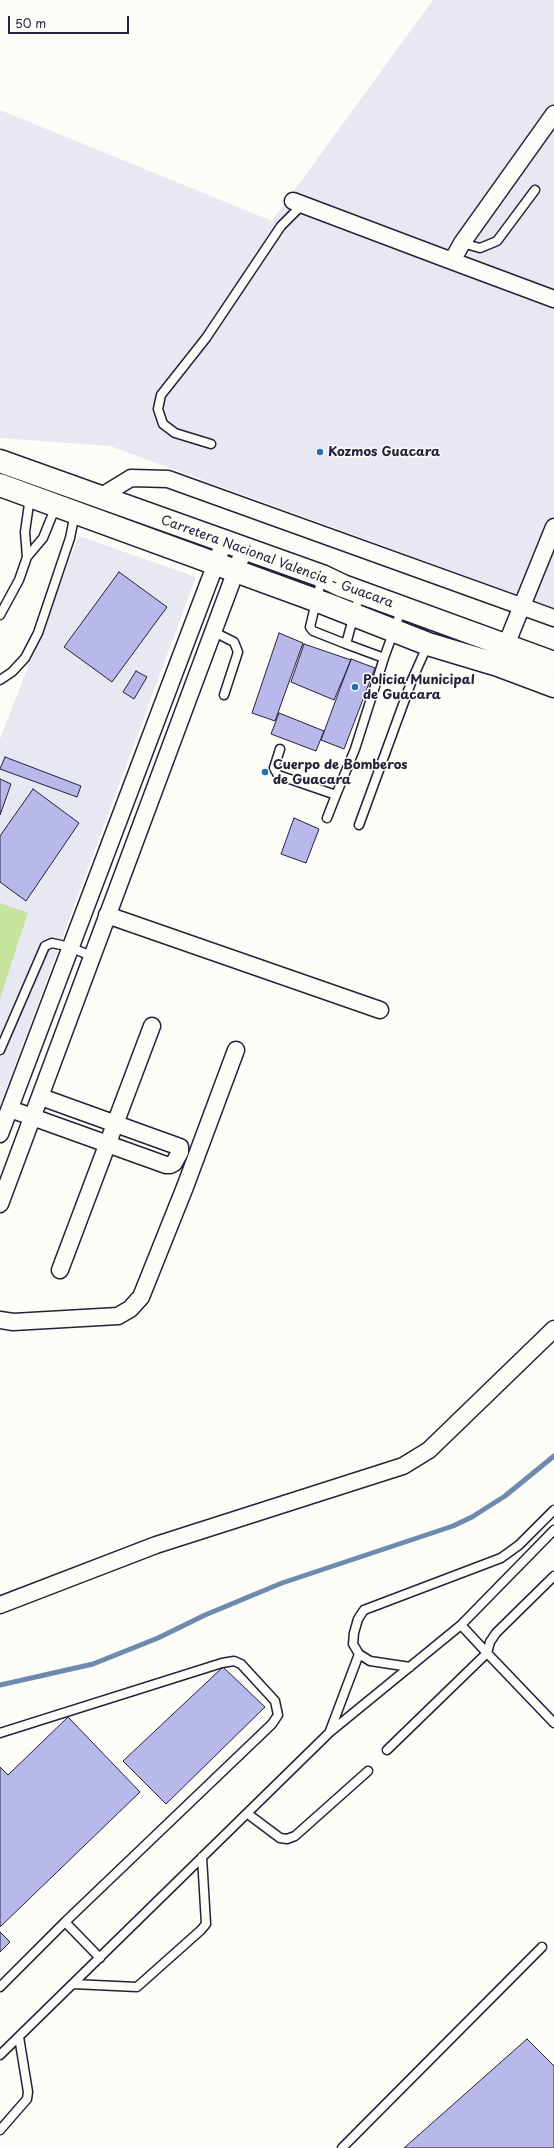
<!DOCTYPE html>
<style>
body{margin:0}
#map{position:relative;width:554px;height:2148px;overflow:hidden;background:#fdfcf7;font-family:"Playpen Sans",sans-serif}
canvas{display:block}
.scale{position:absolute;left:8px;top:16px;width:121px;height:18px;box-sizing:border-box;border:2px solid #22223b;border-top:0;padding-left:5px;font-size:12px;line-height:14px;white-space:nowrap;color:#22223b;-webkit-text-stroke:3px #fdfcf7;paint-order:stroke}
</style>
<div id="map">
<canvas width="554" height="2148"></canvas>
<div class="scale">50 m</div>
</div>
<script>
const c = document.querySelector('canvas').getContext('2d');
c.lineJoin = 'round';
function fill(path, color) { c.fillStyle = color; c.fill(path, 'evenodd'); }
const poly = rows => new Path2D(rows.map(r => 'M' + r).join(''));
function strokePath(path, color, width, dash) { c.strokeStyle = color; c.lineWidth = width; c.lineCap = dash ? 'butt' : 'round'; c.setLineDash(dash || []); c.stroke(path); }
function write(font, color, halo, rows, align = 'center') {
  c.font = font + ' "Playpen Sans",sans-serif'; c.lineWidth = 3; c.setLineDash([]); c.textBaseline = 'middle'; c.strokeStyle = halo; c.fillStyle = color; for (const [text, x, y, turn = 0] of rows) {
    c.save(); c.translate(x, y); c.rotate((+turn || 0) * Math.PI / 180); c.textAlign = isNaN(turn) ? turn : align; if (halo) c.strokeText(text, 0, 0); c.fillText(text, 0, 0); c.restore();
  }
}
fill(poly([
 [433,0,554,0,554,608,110,446,0,438,0,110,272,221],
 [79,536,196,577,0,1106,0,739]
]), '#e8e8f3');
fill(poly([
 [0,903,28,913,0,998]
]), '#c6e49b');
strokePath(poly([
 [0,1685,93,1664,158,1638,205,1615,282,1583,453,1526,472,1517,505,1496,554,1456]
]), '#6e8baf', 5);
const building = poly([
 [119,572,167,607,112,682,64,647,119,572],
 [279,633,303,643,275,721,252,713,279,633],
 [304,644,351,660,334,700,291,682,304,644],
 [351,659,375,668,344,749,321,740,351,659],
 [136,671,147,677,134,699,123,692,136,671],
 [279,713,324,731,316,751,271,734,279,713],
 [5,757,81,786,77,797,0,769,5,757],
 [0,779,11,784,0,815,0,779],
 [33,789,79,823,26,901,0,882,0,836,33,789],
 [294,818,319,829,306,863,281,854,294,818],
 [223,1667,265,1707,166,1804,123,1761,223,1667],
 [68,1717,140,1792,0,1927,0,1767,8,1775,68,1717],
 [0,1932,10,1942,0,1952,0,1932],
 [527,2039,554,2066,554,2148,404,2148,527,2039]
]);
fill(building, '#b8b9ea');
strokePath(building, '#22223b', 1);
const service = poly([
 [462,243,480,248,497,241,535,190],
 [211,444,175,433,163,424,158,409,161,395,206,338,281,226,303,204],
 [27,557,25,532,30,497],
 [322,577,310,627,313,631,346,644,384,658,402,608],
 [0,615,19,580,27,557,43,538,56,506],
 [214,632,234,642,238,652,224,695],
 [346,644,360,593],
 [0,680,12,672,25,658,38,633,70,538,75,513],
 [280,749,274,768,278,775,336,795,355,749,384,658],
 [327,818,336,795],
 [359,825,412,680,428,644],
 [0,1050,45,946,52,943,70,947,91,956],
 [554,1576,496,1633,490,1642,487,1653,554,1723],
 [410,1667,370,1661,359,1654,353,1644,354,1633,358,1619,364,1610,501,1558,519,1545,554,1510],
 [330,1731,359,1654],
 [0,1733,222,1663,234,1661,241,1664,275,1701,278,1715,272,1724,65,1922],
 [387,1750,487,1653,461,1625],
 [248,1814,280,1838,287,1839,295,1836,368,1771],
 [73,1984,137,1987,201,1930,206,1924,202,1857],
 [0,1987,65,1922,100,1958],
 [0,2055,330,1732,461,1625,554,1530],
 [0,2130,27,2099,28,2092,19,2037],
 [342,2148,542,1947]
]);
const minor = poly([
 [554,114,462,243,452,261,554,299],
 [293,201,452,261],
 [100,497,131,478,168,479,554,618],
 [502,655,554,527],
 [107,915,380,1010],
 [10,1109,166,1165,170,1165,174,1163,180,1152,180,1147,177,1146,41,1097],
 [0,1134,224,542],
 [0,1204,244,549],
 [60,1270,152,1026],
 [0,1320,13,1322,118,1316,130,1309,141,1297,185,1187,236,1050],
 [0,1605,156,1545,403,1466,429,1450,554,1329]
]);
const secondary = poly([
 [0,461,322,576,343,586,554,663],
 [0,485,326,604,428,644,498,665,554,686]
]);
strokePath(service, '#22223b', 11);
strokePath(minor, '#22223b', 19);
strokePath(secondary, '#22223b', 25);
strokePath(service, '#fdfcf7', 8);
strokePath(minor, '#fdfcf7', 16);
strokePath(secondary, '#fdfcf7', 22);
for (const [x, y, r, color] of [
 [320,452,4,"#1f6fb2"],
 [355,687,4,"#1f6fb2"],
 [265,772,4,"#1f6fb2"]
]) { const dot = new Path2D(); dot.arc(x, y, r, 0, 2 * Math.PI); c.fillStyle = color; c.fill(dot); strokePath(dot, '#fdfcf7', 1.5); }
write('bold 13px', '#22223b', '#fdfcf7', [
 ["Kozmos Guacara",328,452],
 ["Policia Municipal",363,680],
 ["de Guacara",363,695],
 ["Cuerpo de Bomberos",273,765],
 ["de Guacara",273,780]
], 'left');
write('13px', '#22223b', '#fdfcf7', [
 ["Carretera Nacional Valencia - Guacara",277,562,20]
]);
</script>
